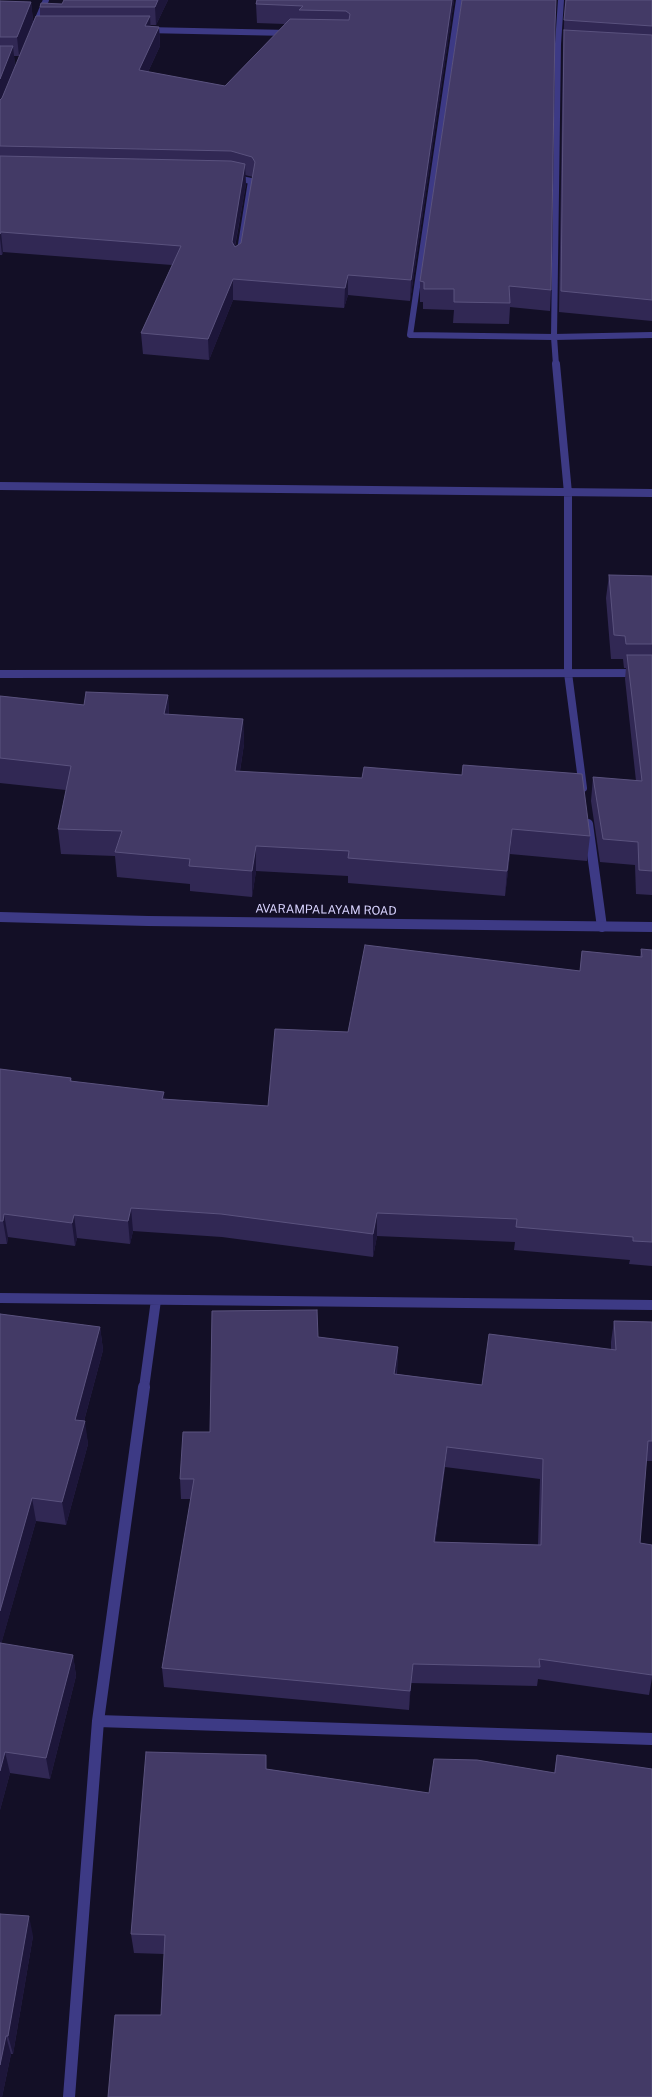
<!DOCTYPE html>
<style>
body{margin:0}
canvas{display:block;background:#130f26}
</style>
<canvas width="652" height="2097"></canvas>
<script>
const c = document.querySelector('canvas').getContext('2d');
c.lineJoin = 'round';
const poly = rows => new Path2D(rows.map(r => 'M' + r).join(''));
function strokePath(path, color, width, dash) { c.strokeStyle = color; c.lineWidth = width; c.lineCap = dash ? 'butt' : 'round'; c.setLineDash(dash || []); c.stroke(path); }
function fill(path, color) { c.fillStyle = color; c.fill(path, 'evenodd'); }
function write(font, color, halo, rows, align = 'center') {
  c.font = font + ' "Public Sans",sans-serif'; c.lineWidth = 4; c.setLineDash([]); c.textBaseline = 'middle'; c.strokeStyle = halo; c.fillStyle = color; for (const [text, x, y, turn = 0] of rows) {
    c.save(); c.translate(x, y); c.rotate((+turn || 0) * Math.PI / 180); c.textAlign = isNaN(turn) ? turn : align; if (halo) c.strokeText(text, 0, 0); c.fillText(text, 0, 0); c.restore();
  }
}
strokePath(poly([
 [459,0,410,335,554,337,558,44,561,0],
 [34,28,46,0],
 [145,30,289,33],
 [232,177,251,181,239,257],
 [556,365,554,337,652,335]
]), '#3d3a85', 6);
strokePath(poly([
 [556,364,568,493,568,673,583,788],
 [0,486,652,493],
 [0,674,652,673]
]), '#3d3a85', 8);
strokePath(poly([
 [588,824,602,927],
 [0,1298,652,1305],
 [144,1388,156,1300]
]), '#3d3a85', 10);
strokePath(poly([
 [98,1721,652,1739],
 [69,2097,98,1721,144,1387]
]), '#3d3a85', 12);
strokePath(poly([
 [0,917,148,921,652,927]
]), '#3d3a85', 10);
fill(poly([
 [168,0,156,25,150,25,150,26,159,27,160,46,148,72,225,86,285,24,257,23,256,4,257,0,454,0,410,301,348,295,344,308,233,300,209,360,143,354,141,333,172,265,3,252,2,255,0,255,0,1,31,2,33,21,19,56,14,56,15,66,2,99,40,16,40,7,62,4],
 [245,175,253,177,241,243,235,247,246,184],
 [565,0,652,0,652,321,559,312,563,49],
 [555,25,551,290,550,311,510,307,509,324,453,323,454,310,423,309,423,302,420,302,420,281],
 [609,575,652,576,652,895,636,894,635,865,600,862,591,801,593,777,636,781,625,679,626,668,624,668,623,659,611,659,606,598],
 [168,695,169,715,243,719,244,744,240,771,590,836,587,861,510,854,505,896,348,883,348,876,256,871,252,897,190,891,190,884,117,877,115,856,61,854,58,829,66,790,0,783,0,696,84,705],
 [641,949,652,950,652,1266,629,1264,630,1260,514,1250,515,1242,377,1236,373,1257,222,1237,133,1231,130,1244,77,1238,75,1246,8,1237,7,1244,0,1244,0,1069,71,1078,72,1081,165,1099,268,1106,348,1032,580,971,640,957],
 [0,1314,100,1327,103,1350,84,1421,88,1444,66,1525,36,1521,1,1644,73,1655,76,1676,50,1779,10,1773,0,1810],
 [614,1321,652,1322,652,1461,646,1461,640,1543,652,1545,652,1678,649,1695,538,1679,537,1686,411,1683,409,1710,164,1687,162,1668,191,1499,181,1499,180,1479,210,1432,318,1337,398,1347,397,1374,482,1385,611,1349,611,1342],
 [445,1467,540,1479,538,1545,435,1543],
 [557,1755,652,1769,161,2015,164,1954,134,1953,131,1934,267,1769,429,1793,554,1773],
 [0,1914,33,1936,13,2054,11,2054,2,2097]
]), '#312854');
fill(poly([
 [158,0,168,0,156,25,155,7],
 [452,0,454,0,410,301,411,280],
 [31,2,33,21,19,56,17,37],
 [150,16,151,35,145,26],
 [159,27,160,46,140,89,139,70],
 [13,46,15,66,0,103,0,79],
 [245,164,246,184,232,262,232,242],
 [1,232,3,252,2,255,0,238,0,234],
 [348,275,348,295,344,308,345,288],
 [233,279,233,300,209,360,208,339],
 [168,695,169,720,164,714],
 [243,719,244,744,236,796,235,771],
 [512,829,510,854,505,896,507,871],
 [256,846,256,871,252,897,252,871],
 [164,1092,166,1115,162,1099],
 [131,1208,133,1231,130,1244,128,1221],
 [377,1213,377,1236,373,1257,373,1234],
 [4,1214,8,1237,7,1244,3,1221],
 [74,1215,77,1238,75,1246,72,1223],
 [100,1327,103,1350,78,1443,75,1420],
 [398,1347,397,1367,394,1394,394,1374],
 [85,1421,88,1444,66,1525,62,1502],
 [447,1447,445,1467,433,1562,434,1542],
 [32,1498,36,1521,0,1648,0,1611],
 [73,1655,76,1676,50,1779,46,1758],
 [413,1664,411,1683,409,1710,410,1691],
 [5,1752,10,1773,0,1810,0,1771],
 [29,1916,33,1936,13,2054,8,2036],
 [6,2036,11,2054,2,2097,0,2097,0,2065]
]), '#1d163a');
const building = poly([
 [64,0,158,0,155,7,40,7,41,3,62,4,64,0],
 [257,0,452,0,411,280,348,275,345,288,233,279,208,339,141,333,181,246,1,232,0,234,0,156,231,161,245,164,232,242,235,247,241,243,255,162,252,157,231,151,0,146,0,100,2,98,36,16,150,16,145,26,159,27,139,70,225,86,290,19,349,20,350,14,346,11,299,10,303,6,256,4,257,0],
 [462,0,556,0,555,25,551,290,509,286,510,303,454,302,454,289,424,289,424,282,420,281,462,0],
 [566,0,652,0,652,26,564,20,566,0],
 [0,1,31,2,17,37,0,37,0,1],
 [564,30,652,35,652,300,561,291,564,30],
 [0,46,13,46,0,79,0,46],
 [609,575,652,576,652,644,626,644,625,636,614,635,609,575],
 [627,655,652,655,652,871,639,870,638,842,603,839,593,777,642,781,627,655],
 [86,692,168,695,164,714,243,719,235,771,362,778,364,767,462,775,463,765,582,774,590,836,512,829,507,871,348,858,349,851,256,846,252,871,189,866,190,859,115,852,122,831,58,829,71,766,0,758,0,696,84,705,86,692],
 [365,945,580,971,582,951,642,957,641,949,652,950,652,1242,633,1241,633,1237,516,1227,517,1219,377,1213,373,1234,221,1214,131,1208,128,1221,74,1215,72,1223,4,1214,3,1221,0,1221,0,1069,71,1078,70,1081,164,1092,162,1099,268,1106,275,1029,348,1032,365,945],
 [317,1310,318,1337,398,1347,394,1374,482,1385,489,1334,616,1350,614,1321,652,1322,652,1441,648,1441,640,1543,652,1545,652,1675,539,1659,540,1667,413,1664,410,1691,162,1668,194,1479,180,1479,183,1432,210,1432,212,1311,317,1310],
 [447,1447,543,1459,541,1545,434,1542,447,1447],
 [0,1314,100,1327,75,1420,85,1421,62,1502,32,1498,0,1611,0,1314],
 [0,1643,73,1655,46,1758,5,1752,0,1771,0,1643],
 [146,1752,266,1755,266,1769,429,1793,434,1759,477,1760,555,1773,557,1755,652,1769,652,2097,108,2097,115,2015,161,2015,165,1935,131,1934,146,1752],
 [0,1914,29,1916,8,2036,6,2036,0,2065,0,1914]
]);
fill(building, '#433a66');
strokePath(building, '#5a527e', 1);
write('12px', '#d9d4ff', '#130f26', [
 ["AVARAMPALAYAM ROAD",326,910,1]
]);
</script>
